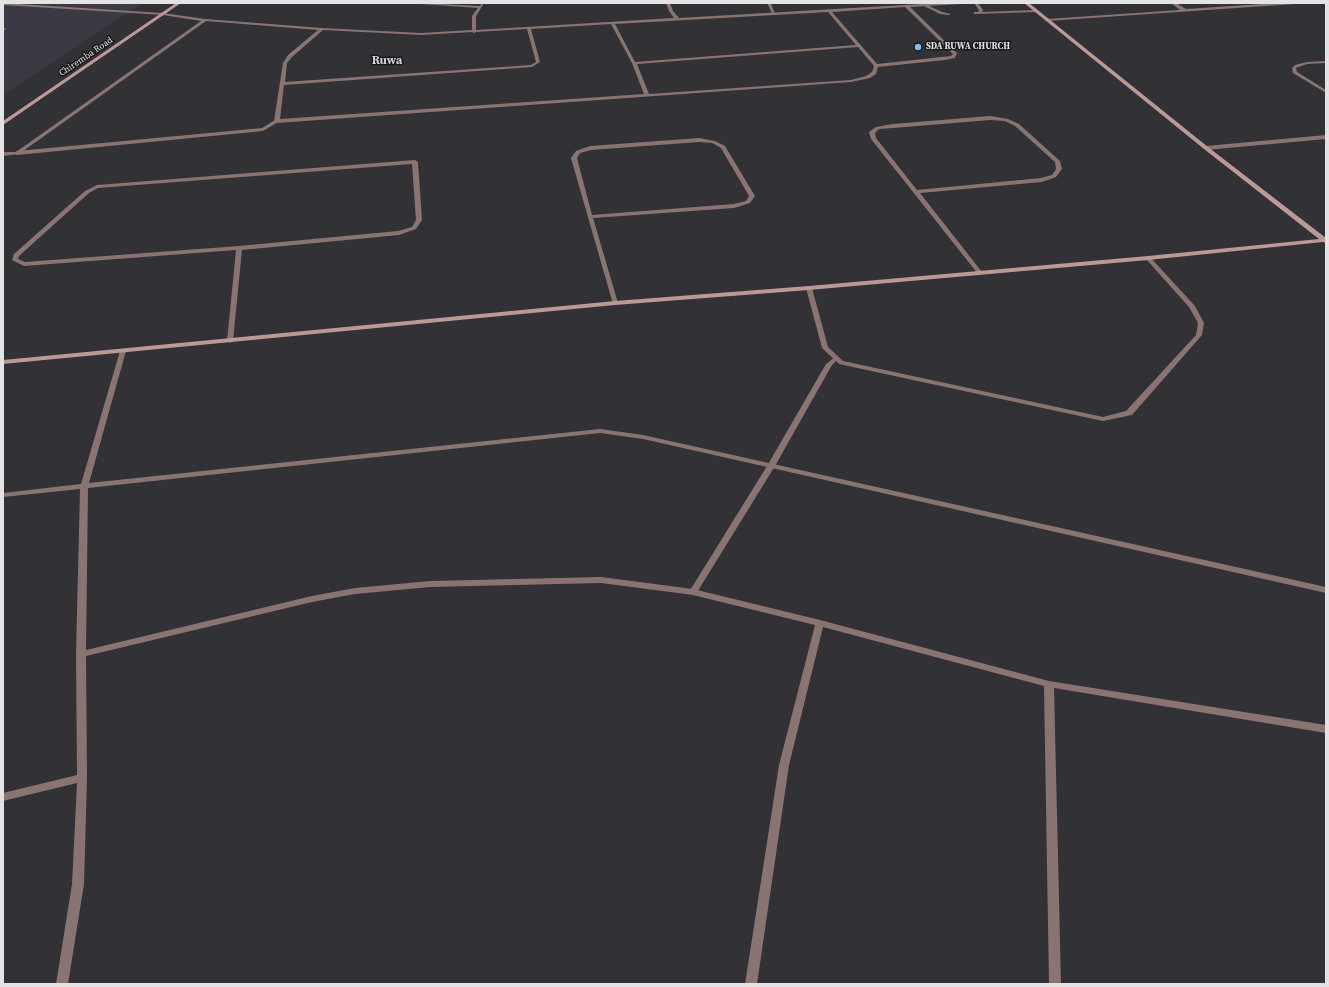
<!DOCTYPE html>
<style>
body{margin:0}
#map{position:relative;width:1329px;height:987px;overflow:hidden;background:#313136;font-family:"Source Serif 4",serif}
canvas{display:block}
.frame{position:absolute;inset:0;border:4px solid #e3e3e6;pointer-events:none}
</style>
<div id="map">
<canvas width="1329" height="987"></canvas>
<div class="frame"></div>
</div>
<script>
const c = document.querySelector('canvas').getContext('2d');
c.lineJoin = 'round';
function fill(path, color) { c.fillStyle = color; c.fill(path, 'evenodd'); }
const poly = rows => new Path2D(rows.map(r => 'M' + r).join(''));
function strokePath(path, color, width, dash) { c.strokeStyle = color; c.lineWidth = width; c.lineCap = dash ? 'butt' : 'round'; c.setLineDash(dash || []); c.stroke(path); }
function write(font, color, halo, rows, align = 'center') {
  c.font = font + ' "Source Serif 4",serif'; c.lineWidth = 3; c.setLineDash([]); c.textBaseline = 'middle'; c.strokeStyle = halo; c.fillStyle = color; for (const [text, x, y, turn = 0] of rows) {
    c.save(); c.translate(x, y); c.rotate((+turn || 0) * Math.PI / 180); c.textAlign = isNaN(turn) ? turn : align; if (halo) c.strokeText(text, 0, 0); c.fillText(text, 0, 0); c.restore();
  }
}
fill(poly([
 [3,3,143,3,3,95]
]), '#3a3944');
fill(poly([
 [767,3,771,3,775,15,773,15,767,3],
 [974,3,978,3,983,10,982,12,1036,10,1038,11,1036,12,975,14,974,14,974,12,978,12,979,10,974,3],
 [925,4,942,12,951,14,949,15,940,14,924,6,923,5,925,4],
 [3,26,6,29,3,31,3,26],
 [275,120,280,121,263,131,17,155,14,153,17,151,262,128,275,120],
 [835,357,838,359,832,365,775,466,696,594,690,594,689,592,767,466,826,364,835,357]
]), '#897472');
fill(poly([
 [3,3,163,13,205,19,322,28,421,33,472,30,472,16,478,8,422,4,420,3,480,6,482,3,484,3,476,16,476,30,674,18,669,11,666,3,670,3,673,11,679,18,939,3,963,3,961,4,910,7,957,53,955,58,945,60,878,67,876,74,870,78,851,82,277,123,274,121,283,63,288,55,318,30,206,21,19,154,3,156,3,152,16,152,201,21,163,15,3,5,3,3],
 [905,7,953,54,951,56,877,64,832,12,905,7],
 [828,12,856,45,635,62,615,24,828,12],
 [611,24,632,63,644,94,280,119,284,85,532,67,540,62,531,29,611,24],
 [527,29,536,62,531,65,285,82,287,63,292,57,323,30,421,35,472,32,474,33,476,32,527,29],
 [858,47,874,66,872,72,866,76,851,80,649,94,637,64,858,47],
 [1171,3,1176,3,1186,9,1277,3,1297,3,1295,4,1047,21,1045,20,1047,19,1180,10,1171,3],
 [1326,61,1326,63,1307,64,1296,68,1297,72,1326,90,1326,93,1293,73,1292,68,1295,65,1307,62,1326,61],
 [990,116,1008,119,1019,124,1060,161,1062,169,1056,177,1042,182,920,193,982,272,983,273,980,275,978,274,871,139,869,132,876,127,893,124,990,116],
 [990,120,1005,121,1015,126,1055,162,1056,169,1052,175,1041,178,917,190,876,138,875,133,879,129,893,128,990,120],
 [1326,135,1326,139,1206,150,1203,148,1206,146,1326,135],
 [699,138,715,141,725,146,755,196,750,203,734,208,593,218,618,303,617,304,613,304,571,158,576,151,590,146,699,138],
 [699,142,712,143,721,148,749,196,746,201,734,204,592,215,577,158,580,153,591,150,699,142],
 [415,160,418,162,422,220,416,229,399,235,242,250,233,341,230,343,227,341,236,250,24,266,12,260,14,254,85,191,97,185,415,160],
 [412,164,416,220,412,227,398,231,239,246,25,262,18,259,19,256,89,193,98,188,412,164],
 [1148,256,1150,257,1195,306,1204,323,1202,335,1132,415,1103,421,839,364,822,348,806,288,809,286,812,288,828,347,843,361,1103,417,1126,411,1196,335,1198,323,1189,307,1146,259,1145,258,1148,256],
 [123,349,126,351,89,483,600,429,643,435,1326,587,1326,593,643,439,600,433,88,488,86,650,312,596,355,588,430,581,601,577,693,589,820,620,1049,681,1326,725,1326,733,1054,688,1061,984,1049,984,1044,686,823,627,789,765,757,984,745,984,779,765,815,625,693,595,601,583,430,587,355,594,312,602,86,656,87,778,84,884,68,984,56,984,72,884,77,783,3,801,3,793,77,775,76,654,80,489,3,497,3,493,81,484,120,351,123,349]
]), '#897472');
fill(poly([
 [176,3,181,3,3,125,3,121,176,3],
 [1024,3,1029,3,1208,147,1326,238,1326,243,1323,242,1148,260,809,290,615,305,3,364,3,360,615,301,809,286,1148,256,1319,239,1204,149,1024,3]
]), '#bb9996');
for (const [x, y, r, color] of [
 [918,47,4,"#70c2f4"]
]) { const dot = new Path2D(); dot.arc(x, y, r, 0, 2 * Math.PI); c.fillStyle = color; c.fill(dot); strokePath(dot, '#19191b', 1.5); }
write('bold 9px', '#e3e3e6', '#19191b', [
 ["SDA RUWA CHURCH",926,47]
], 'left');
write('9px', '#e3e3e6', '#19191b', [
 ["Chiremba Road",86,57,-34]
]);
write('bold 12px', '#d3d2da', '#19191b', [
 ["Ruwa",387,61]
]);
</script>
